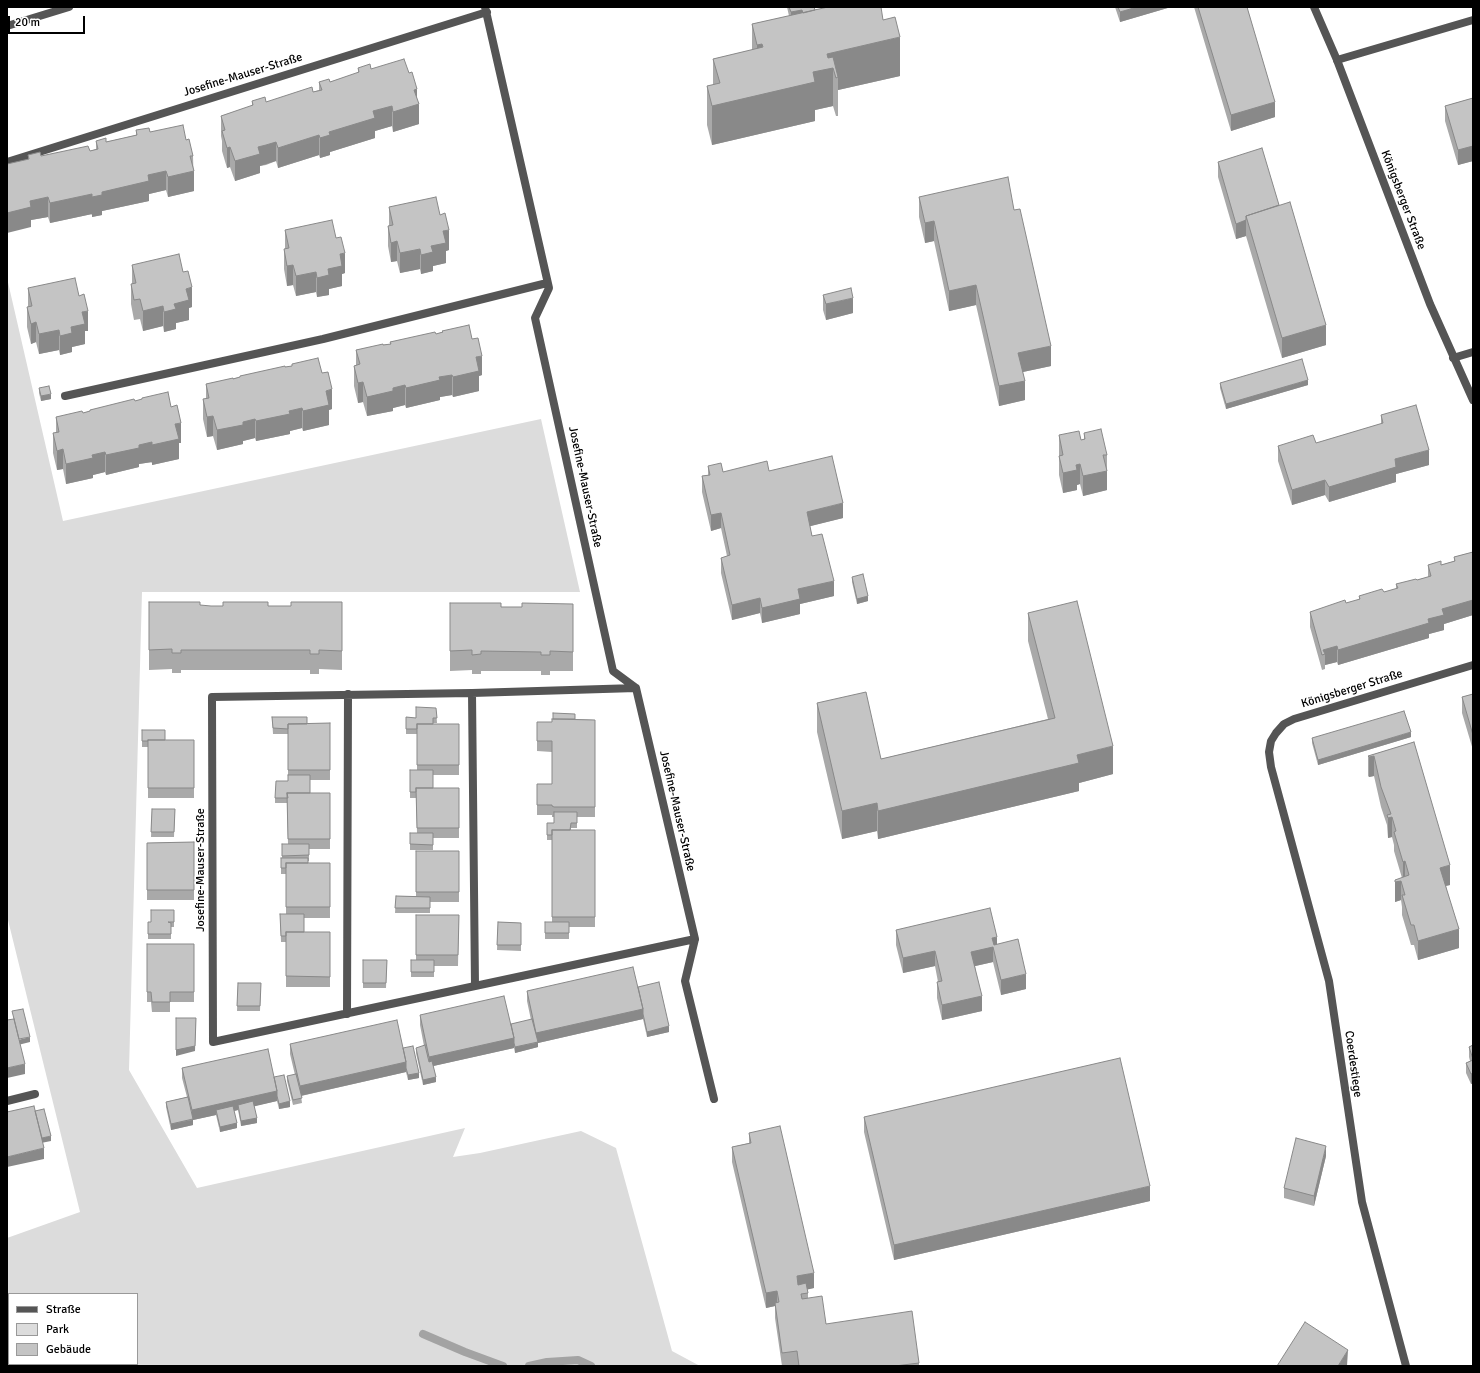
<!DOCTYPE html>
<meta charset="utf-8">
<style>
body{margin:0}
#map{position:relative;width:1480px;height:1373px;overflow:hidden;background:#fff;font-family:Signika,sans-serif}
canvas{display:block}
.frame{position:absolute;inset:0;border:8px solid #000;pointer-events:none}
.legend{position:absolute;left:8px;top:1293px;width:130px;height:72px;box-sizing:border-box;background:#fff;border:1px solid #999;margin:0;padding:5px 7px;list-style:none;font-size:12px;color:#000}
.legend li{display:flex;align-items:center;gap:8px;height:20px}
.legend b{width:20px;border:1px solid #999}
.scale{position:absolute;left:8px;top:16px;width:77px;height:18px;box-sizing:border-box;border:2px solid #000;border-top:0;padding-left:5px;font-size:12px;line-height:14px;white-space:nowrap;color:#000;-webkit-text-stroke:3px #fff;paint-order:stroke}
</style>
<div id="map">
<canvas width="1480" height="1373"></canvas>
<div class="frame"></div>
<ul class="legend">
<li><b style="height:5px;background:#555"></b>Straße</li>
<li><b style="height:11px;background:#dcdcdc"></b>Park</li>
<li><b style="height:11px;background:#c4c4c4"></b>Gebäude</li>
</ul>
<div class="scale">20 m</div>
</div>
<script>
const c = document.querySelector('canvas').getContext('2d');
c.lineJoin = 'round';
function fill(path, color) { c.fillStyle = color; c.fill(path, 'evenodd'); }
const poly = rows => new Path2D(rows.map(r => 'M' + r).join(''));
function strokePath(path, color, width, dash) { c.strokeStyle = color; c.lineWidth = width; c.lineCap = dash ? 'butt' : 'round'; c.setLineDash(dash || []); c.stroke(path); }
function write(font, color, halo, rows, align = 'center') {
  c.font = font + ' Signika,sans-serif'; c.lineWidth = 3; c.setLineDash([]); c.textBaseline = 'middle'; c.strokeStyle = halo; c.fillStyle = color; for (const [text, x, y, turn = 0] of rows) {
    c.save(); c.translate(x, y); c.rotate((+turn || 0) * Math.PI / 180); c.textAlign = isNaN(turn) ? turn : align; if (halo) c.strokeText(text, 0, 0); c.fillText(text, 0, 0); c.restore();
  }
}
fill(poly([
 [7,278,63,521,541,419,580,592,142,592,129,1070,197,1188,465,1128,453,1157,480,1153,581,1131,616,1148,672,1351,700,1366,7,1366,7,1238,80,1212,7,916],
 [9,1294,137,1294,137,1364,9,1364]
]), '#dcdcdc');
strokePath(poly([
 [423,1334,465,1352,503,1366],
 [529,1366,547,1362,578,1360,591,1366]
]), '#a3a3a3', 8);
strokePath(poly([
 [485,7,549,288,535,318,613,671,636,688,695,939,685,981,714,1099],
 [1337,60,1473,20],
 [7,162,487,12],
 [1453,358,1473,352],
 [65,396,323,339,547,283],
 [636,688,472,693,212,697,213,1042,695,939],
 [472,693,475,986],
 [347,1014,348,694],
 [7,1101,35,1094],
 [1406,1366,1362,1202,1329,981,1271,767,1269,752,1271,741,1276,733,1284,724,1294,719,1473,665]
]), '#555', 8);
strokePath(poly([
 [1314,7,1337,60,1430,304,1473,400],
 [7,26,69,7]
]), '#555', 8);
fill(poly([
 [787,7,814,7,815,10,883,20,900,76,838,90,838,116,836,116,833,106,815,110,815,121,712,145,707,125,707,86,713,85,713,59,752,50,752,24,789,16],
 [1115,7,1171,7,1120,22],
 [1194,7,1247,7,1275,117,1231,131],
 [358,68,371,69,417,98,419,124,393,132,392,126,375,131,375,138,330,152,330,155,320,158,319,155,278,168,276,161,266,165,260,166,260,173,235,181,230,167,227,168,222,151,222,141,221,136,221,116,252,106,252,101,266,102,313,92,319,90,319,82,330,82,358,73],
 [1473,98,1473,161,1458,165,1445,121,1445,106],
 [136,130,150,132,186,140,193,156,194,191,168,197,166,190,149,194,149,201,102,211,102,215,92,217,92,214,50,223,48,217,31,220,31,227,28,155,41,156,90,151,96,149,96,141,106,142,136,135],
 [1218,162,1279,205,1326,345,1282,358,1246,236,1236,239,1218,177],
 [919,197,1014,210,1051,366,1023,372,1025,400,999,406,976,305,949,311,934,241,925,243,919,217],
 [389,207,440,215,449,250,446,251,446,263,433,266,433,271,421,274,420,269,400,273,397,261,391,262,388,246,388,226,389,226],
 [285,230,336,238,345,273,342,274,342,286,329,289,329,295,317,297,316,292,296,296,293,285,287,286,284,269,284,249,285,249],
 [132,265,183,272,192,307,189,308,189,320,176,323,176,329,164,332,163,326,143,331,140,319,134,320,131,304,131,284,132,284],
 [28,288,79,296,88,331,85,331,85,344,72,347,72,352,60,355,59,350,39,354,36,342,31,344,27,327,27,307,28,307],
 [823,295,853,313,826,320,823,310],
 [442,331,472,339,482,375,479,376,479,391,453,397,452,395,440,397,440,400,406,408,405,405,393,408,393,411,367,416,363,402,358,403,354,386,354,366,356,365,356,350,383,345,390,344,390,342,436,334,442,332],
 [292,364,322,373,332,409,329,410,329,425,303,431,302,428,290,431,290,434,256,441,255,438,243,441,243,444,217,450,213,436,207,437,203,419,203,399,206,399,206,384,240,377,240,376,292,366],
 [1220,383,1308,385,1226,409,1220,388],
 [39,388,51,399,41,401,39,393],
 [142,398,171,407,181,443,179,443,179,459,152,465,152,462,139,464,139,467,106,475,105,472,93,475,93,478,66,484,63,469,57,470,53,453,53,433,56,433,56,417,83,413,90,411,90,410,135,401,142,399],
 [1381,415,1429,465,1396,474,1396,482,1329,502,1325,495,1292,505,1278,461,1278,446,1316,443,1381,424],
 [1084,433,1107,455,1107,490,1083,496,1080,484,1077,485,1077,490,1063,493,1059,475,1059,435,1081,440,1084,439],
 [708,466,723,472,769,471,843,518,810,526,812,536,834,596,800,604,800,614,762,623,760,613,732,620,721,573,721,558,727,556,721,528,711,531,702,492,702,476,708,475],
 [1473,552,1473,615,1444,624,1444,630,1429,634,1429,638,1338,665,1337,662,1325,665,1325,669,1322,670,1310,627,1310,612,1359,600,1359,596,1384,592,1396,589,1396,584,1417,580,1428,577,1428,565,1441,565,1454,561,1454,557],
 [852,577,868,601,857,604,852,582],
 [223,602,268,606,291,606,342,602,342,670,319,669,319,674,310,674,310,670,181,670,181,673,172,673,172,669,149,670,149,650,223,606],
 [450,603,501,607,522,607,573,604,573,671,550,671,550,675,541,675,541,671,481,671,481,674,472,674,472,670,450,671],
 [1028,613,1113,774,1079,783,1079,791,878,839,877,831,842,839,817,732,817,703,881,759,1048,719,1028,641],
 [1473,694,1473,750,1462,713,1462,697],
 [436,708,437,723,433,723,433,724,459,724,459,775,433,775,433,788,459,788,459,838,433,838,433,850,410,850,410,833,417,833,416,798,410,798,410,770,417,770,417,734,406,734,406,717,416,718],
 [272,717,307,724,330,723,330,780,310,780,310,793,330,793,330,849,309,849,309,861,308,861,308,863,330,863,330,918,304,918,304,932,330,932,330,987,286,987,286,942,281,942,280,914,286,914,286,874,281,874,281,858,282,858,282,844,288,844,287,803,275,803,275,798,288,781,288,734,273,734],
 [575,719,595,720,595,817,577,817,577,828,571,828,571,830,595,830,595,927,569,927,569,939,545,939,545,922,552,922,552,840,547,840,547,823,554,823,554,817,552,817,552,815,537,815,537,784,552,784,552,752,537,751,537,722,552,722],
 [142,730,165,740,194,740,194,798,148,798,148,747,142,747],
 [1411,737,1318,765,1312,743,1312,738],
 [1414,742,1450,885,1446,886,1459,948,1418,960,1414,945,1411,945,1402,915,1402,907,1401,900,1395,902,1395,880,1402,878,1394,851,1394,845,1392,837,1388,838,1387,825,1381,807,1374,776,1369,777,1368,776,1368,756],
 [152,809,175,809,174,837,151,837],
 [194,842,194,900,147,900,147,843],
 [416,851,459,851,459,902,430,902,430,913,395,913,396,896,416,896],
 [174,910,174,927,171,927,171,939,148,939,148,922,151,922],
 [416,915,459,915,458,966,434,966,434,977,411,977,411,960,416,960],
 [498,922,521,923,521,951,497,950],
 [896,930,997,944,1026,989,1001,995,993,962,975,966,982,1011,942,1020,937,998,937,982,938,982,935,966,903,973,896,945],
 [147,944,194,944,194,1002,170,1002,170,1012,152,1012,151,1002,147,1002],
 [363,960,387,960,386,988,363,988],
 [238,983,261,983,260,1011,237,1011],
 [638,987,669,1032,647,1037,643,1019,538,1043,538,1047,515,1053,514,1048,433,1066,436,1082,423,1085,416,1053,416,1048,424,1046,420,1025,420,1015,511,1024,531,1020,527,1001,527,991],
 [290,1044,403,1048,419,1078,408,1080,406,1072,301,1096,302,1103,293,1105,287,1081,287,1076,295,1075,290,1054],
 [1473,1045,1473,1083,1471,1084,1466,1073,1466,1063,1470,1061,1469,1057,1469,1047],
 [182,1068,274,1077,290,1107,279,1109,277,1101,254,1106,257,1123,241,1126,238,1110,234,1111,237,1128,220,1132,216,1115,193,1120,193,1125,171,1130,166,1107,166,1102,187,1097,182,1078],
 [864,1117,1150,1201,894,1260,864,1132],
 [749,1133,814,1288,807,1289,808,1293,808,1298,826,1324,919,1363,919,1366,782,1366,775,1318,775,1306,766,1308,732,1162,732,1147,749,1143],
 [1326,1156,1314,1206,1284,1198,1284,1188]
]), '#a9a9a9');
fill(poly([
 [1137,7,1171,7,1120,22,1120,12],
 [802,10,802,20,791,23,791,12],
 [900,37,900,76,838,90,838,77,833,68,833,106,815,110,815,121,712,145,712,106,813,72,827,54],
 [762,44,762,82,757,83,757,45],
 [417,89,417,105,419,104,419,124,393,132,393,112,414,90],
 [1275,102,1275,117,1231,131,1231,115],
 [392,106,392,126,375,131,375,138,330,152,330,155,320,158,320,138,329,132,373,111],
 [319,135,319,155,278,168,278,148],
 [276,142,276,161,260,166,260,173,235,181,235,161,258,147],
 [1473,146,1473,161,1458,165,1458,150],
 [230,147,230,167,227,168,227,148],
 [166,171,166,190,149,194,149,201,102,211,102,215,92,217,92,197,102,192,148,175],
 [194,171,194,191,168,197,168,177],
 [92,194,92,214,50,223,50,203],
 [48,197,48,217,31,220,31,227,7,233,7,213,30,201],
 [1246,220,1246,236,1236,239,1236,224],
 [934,221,934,241,925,243,925,223],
 [449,230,449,250,446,251,446,263,433,266,433,271,421,274,421,255,431,246,443,231],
 [397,241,397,261,391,262,391,243],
 [420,249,420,269,400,273,400,253],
 [345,253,345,273,342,274,342,286,329,289,329,295,317,297,317,278,328,269,340,254],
 [293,265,293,285,287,286,287,266],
 [316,272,316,292,296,296,296,276],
 [976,285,976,305,949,311,949,291],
 [192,287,192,307,189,308,189,320,176,323,176,329,164,332,164,312,174,304,186,289],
 [853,298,853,313,826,320,826,304],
 [163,306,163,326,143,331,143,311],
 [88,311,88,331,85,331,85,344,72,347,72,352,60,355,60,336,71,327,82,312],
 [36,322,36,342,31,344,31,324],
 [1326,325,1326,345,1282,358,1282,338],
 [59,330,59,350,39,354,39,334],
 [1051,346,1051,366,1018,373,1018,353],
 [482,356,482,375,479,376,479,391,453,397,453,377,476,357],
 [452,375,452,395,440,397,440,400,406,408,406,388,439,377],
 [1308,380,1308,385,1226,409,1226,404],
 [1025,381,1025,400,999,406,999,386],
 [363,382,363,402,358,403,358,383],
 [405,385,405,405,393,408,393,411,367,416,367,397,393,388],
 [332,389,332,409,329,410,329,425,303,431,303,411,326,391],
 [51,394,51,399,41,401,41,396],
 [302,408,302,428,290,431,290,434,256,441,256,421,289,411],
 [213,416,213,436,207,437,207,417],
 [255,419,255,438,243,441,243,444,217,450,217,430,243,422],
 [181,423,181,443,179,443,179,459,152,465,152,445,175,424],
 [152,442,152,462,139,464,139,467,106,475,106,455,139,445],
 [63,449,63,469,57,470,57,451],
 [1429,450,1429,465,1396,474,1396,482,1329,502,1329,487,1395,459],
 [105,452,105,472,93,475,93,478,66,484,66,464,92,455],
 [1080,464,1080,484,1077,485,1077,490,1063,493,1063,473,1076,465],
 [1107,471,1107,490,1083,496,1083,476],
 [1325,480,1325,495,1292,505,1292,490],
 [843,503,843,518,807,527,807,512],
 [721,513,721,528,711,531,711,515],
 [834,581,834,596,800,604,800,614,762,623,762,608,798,589],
 [868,596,868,601,857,604,857,599],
 [760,598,760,613,732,620,732,605],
 [1473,600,1473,615,1444,624,1444,630,1429,634,1429,638,1338,665,1338,650,1428,619,1442,609],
 [1337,646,1337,662,1325,665,1325,654,1323,650],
 [1411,732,1411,737,1318,765,1318,760],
 [1113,746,1113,774,1079,783,1079,791,878,839,878,811,1077,755],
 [1374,756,1374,776,1369,777,1369,757],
 [877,803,877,831,842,839,842,811],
 [1392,817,1392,837,1388,838,1388,818],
 [1405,861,1405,881,1403,882,1403,862],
 [1450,865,1450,885,1440,887,1440,868],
 [1401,881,1401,900,1395,902,1395,882],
 [1459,929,1459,948,1418,960,1418,941],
 [997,937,997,952,993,947,993,962,971,967,971,952,992,938],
 [935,951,935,966,903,973,903,958],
 [1026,974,1026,989,1001,995,1001,980],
 [982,996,982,1011,942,1020,942,1005],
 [643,1009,643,1019,538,1043,538,1047,515,1053,515,1047,536,1043,536,1033],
 [196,1018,195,1051,176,1056,176,1050],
 [669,1026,669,1032,647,1037,647,1032],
 [30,1037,30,1042,18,1045,18,1040],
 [514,1038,514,1048,429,1067,429,1057],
 [406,1062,406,1072,300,1096,300,1086],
 [25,1064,25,1074,7,1078,7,1068],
 [419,1073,419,1078,408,1080,408,1075],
 [1473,1073,1473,1083,1471,1084,1471,1074],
 [436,1077,436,1082,423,1085,423,1080],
 [277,1091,277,1101,239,1110,238,1105,238,1110,217,1115,216,1110,216,1115,193,1120,193,1125,171,1130,171,1124,192,1120,192,1110],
 [290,1101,290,1107,279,1109,279,1104],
 [257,1118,257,1123,241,1126,241,1121],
 [237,1123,237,1128,220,1132,220,1127],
 [51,1136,51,1141,41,1143,41,1138],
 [1326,1146,1326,1156,1314,1206,1314,1196],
 [44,1148,44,1159,7,1167,7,1157],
 [1150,1186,1150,1201,894,1260,894,1245],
 [814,1273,814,1288,797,1292,797,1276],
 [777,1291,777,1306,775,1303,775,1306,766,1308,766,1293],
 [1348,1350,1347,1366,1338,1366]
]), '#898989');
const building = poly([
 [789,7,814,7,815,10,803,13,802,10,791,12,789,7],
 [828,7,881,7,883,20,895,17,900,37,827,54,828,58,833,57,838,77,836,78,833,68,813,72,815,82,712,106,707,86,720,83,713,59,763,47,762,44,757,45,752,24,828,7],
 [1118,7,1137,7,1120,12,1118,7],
 [1198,7,1247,7,1275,102,1231,115,1198,7],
 [404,59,409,73,412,72,417,89,414,90,419,104,393,112,392,106,373,111,375,118,329,132,330,135,320,138,319,135,278,148,276,142,266,145,258,147,260,154,235,161,230,147,227,148,222,131,225,130,221,116,253,105,252,101,265,97,266,102,312,87,313,92,322,90,319,82,329,79,330,82,359,72,358,68,370,64,371,69,404,59],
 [1473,98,1473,146,1458,150,1445,106,1473,98],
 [183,125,186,140,189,139,193,156,190,156,194,171,168,177,166,171,148,175,149,181,102,192,102,195,92,197,92,194,50,203,48,197,30,201,31,207,7,213,7,164,29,159,28,155,40,152,41,156,88,146,90,151,98,149,96,141,106,138,106,142,137,135,136,130,149,128,150,132,183,125],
 [1262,148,1279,205,1246,216,1246,220,1236,224,1218,162,1262,148],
 [1008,177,1014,210,1020,209,1051,346,1018,353,1025,381,999,386,976,285,949,291,934,221,925,223,919,197,1008,177],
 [436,197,440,215,445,213,449,230,443,231,446,243,431,246,433,252,421,255,420,249,400,253,397,241,391,243,388,226,393,225,389,207,436,197],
 [1290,202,1326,325,1282,338,1246,216,1290,202],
 [332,220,336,238,341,237,345,253,340,254,342,266,328,269,329,275,317,278,316,272,296,276,293,265,287,266,284,249,289,248,285,230,332,220],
 [179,254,183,272,188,271,192,287,186,289,189,300,174,304,176,309,164,312,163,306,143,311,140,299,134,300,131,284,136,283,132,265,179,254],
 [75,278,79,296,84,294,88,311,82,312,85,324,71,327,72,333,60,336,59,330,39,334,36,322,31,324,27,307,32,306,28,288,75,278],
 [851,288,853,298,826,304,823,295,851,288],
 [469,325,472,339,478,338,482,356,476,357,479,371,453,377,452,375,439,377,440,380,406,388,405,385,393,388,393,391,367,397,363,382,358,383,354,366,360,364,356,350,383,344,383,345,391,344,390,342,435,332,436,334,443,332,442,331,469,325],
 [318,358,322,373,328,372,332,389,326,391,329,405,303,411,302,408,289,411,290,414,256,421,255,419,243,422,243,425,217,430,213,416,207,417,203,399,209,398,206,384,233,378,233,379,240,377,240,376,285,366,285,367,292,366,292,364,318,358],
 [1302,359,1308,380,1226,404,1220,383,1302,359],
 [49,386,51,394,41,396,39,388,49,386],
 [168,392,171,407,177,405,181,423,175,424,179,439,152,445,152,442,139,445,139,448,106,455,105,452,92,455,93,458,66,464,63,449,57,451,53,433,59,432,56,417,82,411,83,413,90,411,90,410,134,399,135,401,142,399,142,398,168,392],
 [1416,405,1429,450,1395,459,1396,467,1329,487,1325,480,1292,490,1278,446,1313,435,1316,443,1383,423,1381,415,1416,405],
 [1101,429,1107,455,1103,455,1107,471,1083,476,1080,464,1076,465,1077,470,1063,473,1059,456,1063,455,1059,435,1079,431,1081,440,1085,439,1084,433,1101,429],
 [832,456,843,503,807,512,812,536,822,534,834,581,798,589,800,599,762,608,760,598,732,605,721,558,730,555,721,513,711,515,702,476,710,475,708,466,721,463,723,472,767,461,769,471,832,456],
 [1473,552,1473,600,1442,609,1444,615,1428,619,1429,623,1338,650,1337,646,1323,650,1325,654,1322,655,1310,612,1345,600,1346,603,1360,599,1359,596,1382,589,1384,592,1398,588,1396,584,1416,579,1417,580,1431,576,1428,565,1441,561,1441,565,1455,561,1454,557,1473,552],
 [863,574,868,596,857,599,852,577,863,574],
 [1077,601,1113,746,1077,755,1079,763,878,811,877,803,842,811,817,703,866,692,881,759,1055,718,1028,613,1077,601],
 [149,602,200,602,200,605,211,606,223,606,223,602,268,602,268,606,291,606,291,602,342,602,342,651,319,650,319,654,310,654,310,650,181,650,181,653,172,653,172,649,149,650,149,602],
 [450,603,501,603,501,607,522,607,522,603,573,604,573,652,550,651,550,655,541,655,541,652,481,651,481,654,472,655,472,650,450,651,450,603],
 [1473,694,1473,735,1462,697,1473,694],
 [416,707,436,708,437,718,433,718,433,724,417,724,417,729,406,729,406,717,416,718,416,707],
 [1404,711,1411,732,1318,760,1312,738,1404,711],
 [553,713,575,714,575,719,553,719,553,713],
 [272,717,307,717,307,724,288,724,288,729,273,728,272,717],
 [552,719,595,720,595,807,554,807,552,806,552,805,537,805,537,784,552,784,552,741,537,741,537,722,552,722,552,719],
 [330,723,330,770,288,770,288,724,330,723],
 [417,724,459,724,459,765,417,765,417,724],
 [142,730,165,730,165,740,148,740,148,741,142,741,142,730],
 [148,740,194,740,194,788,148,788,148,740],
 [1414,742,1450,865,1440,868,1459,929,1418,941,1414,925,1411,925,1402,895,1405,895,1401,881,1395,882,1395,880,1409,875,1405,861,1403,862,1394,832,1396,831,1392,817,1388,818,1387,815,1391,814,1381,787,1374,756,1369,757,1368,756,1414,742],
 [410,770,433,770,433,788,416,788,416,792,410,792,410,770],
 [288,775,310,775,310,793,287,793,288,798,275,798,276,781,288,781,288,775],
 [416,788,459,788,459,828,417,828,416,788],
 [287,793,330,793,330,839,288,839,287,793],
 [152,809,175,809,174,832,151,832,152,809],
 [554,812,577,812,577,823,571,823,570,830,552,830,552,835,547,835,547,823,554,823,554,812],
 [552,830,595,830,595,917,552,917,552,830],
 [410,833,433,833,433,845,410,844,410,833],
 [194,842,194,890,147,890,147,843,194,842],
 [282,844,309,844,309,855,282,856,282,844],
 [416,851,459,851,459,892,416,892,416,851],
 [281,858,308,858,308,863,286,863,286,868,281,868,281,858],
 [286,863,330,863,330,907,286,907,286,863],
 [396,896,430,897,430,908,395,908,396,896],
 [990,908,997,937,992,938,994,945,1018,939,1026,974,1001,980,993,947,971,952,982,996,942,1005,937,982,942,981,935,951,903,958,896,930,990,908],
 [151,910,174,910,174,922,168,922,171,923,171,934,148,934,148,922,151,922,151,910],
 [280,914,304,914,304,932,286,932,286,936,281,936,280,914],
 [416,915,459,915,458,955,416,955,416,915],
 [498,922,521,923,521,945,497,945,498,922],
 [545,922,569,922,569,933,545,933,545,922],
 [286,932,330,932,330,977,286,976,286,932],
 [147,944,194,944,194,992,170,992,170,1002,152,1002,151,992,147,992,147,944],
 [363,960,387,960,386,983,363,983,363,960],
 [411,960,434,960,434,972,411,972,411,960],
 [633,967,643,1009,536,1033,527,991,633,967],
 [659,982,669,1026,647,1032,643,1014,643,1009,638,987,659,982],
 [238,983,261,983,260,1006,237,1006,238,983],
 [504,996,514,1038,429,1057,420,1015,504,996],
 [23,1009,30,1037,19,1039,12,1011,23,1009],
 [176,1018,196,1018,195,1046,176,1050,176,1018],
 [14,1019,25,1064,7,1068,7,1020,14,1019],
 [532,1019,538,1042,515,1047,514,1043,514,1038,511,1024,532,1019],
 [397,1020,406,1062,300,1086,290,1044,397,1020],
 [425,1045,429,1062,432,1061,436,1077,423,1080,416,1048,425,1045],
 [1473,1045,1473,1059,1469,1047,1473,1045],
 [413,1046,419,1073,408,1075,406,1068,406,1062,403,1048,413,1046],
 [268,1049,277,1091,192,1110,182,1068,268,1049],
 [1120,1058,1150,1186,894,1245,864,1117,1120,1058],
 [1473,1060,1473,1073,1471,1074,1466,1063,1473,1060],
 [296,1074,302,1098,293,1100,287,1076,296,1074],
 [284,1075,290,1101,279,1104,277,1096,277,1091,274,1077,284,1075],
 [188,1097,193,1119,171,1124,166,1102,188,1097],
 [253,1101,257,1118,241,1121,238,1105,253,1101],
 [34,1106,44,1148,7,1157,7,1112,34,1106],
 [233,1106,237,1123,220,1127,216,1110,233,1106],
 [44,1109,51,1136,42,1138,35,1111,44,1109],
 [780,1126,814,1273,797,1276,798,1285,806,1283,808,1293,801,1294,802,1299,822,1296,826,1324,912,1311,919,1363,895,1366,799,1366,797,1351,782,1353,775,1303,779,1302,777,1291,766,1293,732,1147,751,1143,749,1133,780,1126],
 [1296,1138,1326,1146,1314,1196,1284,1188,1296,1138],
 [1305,1322,1348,1350,1338,1366,1277,1366,1305,1322]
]);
fill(building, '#c4c4c4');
strokePath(building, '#898989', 1);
write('12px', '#000', '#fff', [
 ["Josefine-Mauser-Straße",243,75,-17],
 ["Königsberger Straße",1403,200,69],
 ["Josefine-Mauser-Straße",585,487,78],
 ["Königsberger Straße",1352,689,-17],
 ["Josefine-Mauser-Straße",677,811,77],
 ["Josefine-Mauser-Straße",201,870,-90],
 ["Coerdestiege",1353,1064,82]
]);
</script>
